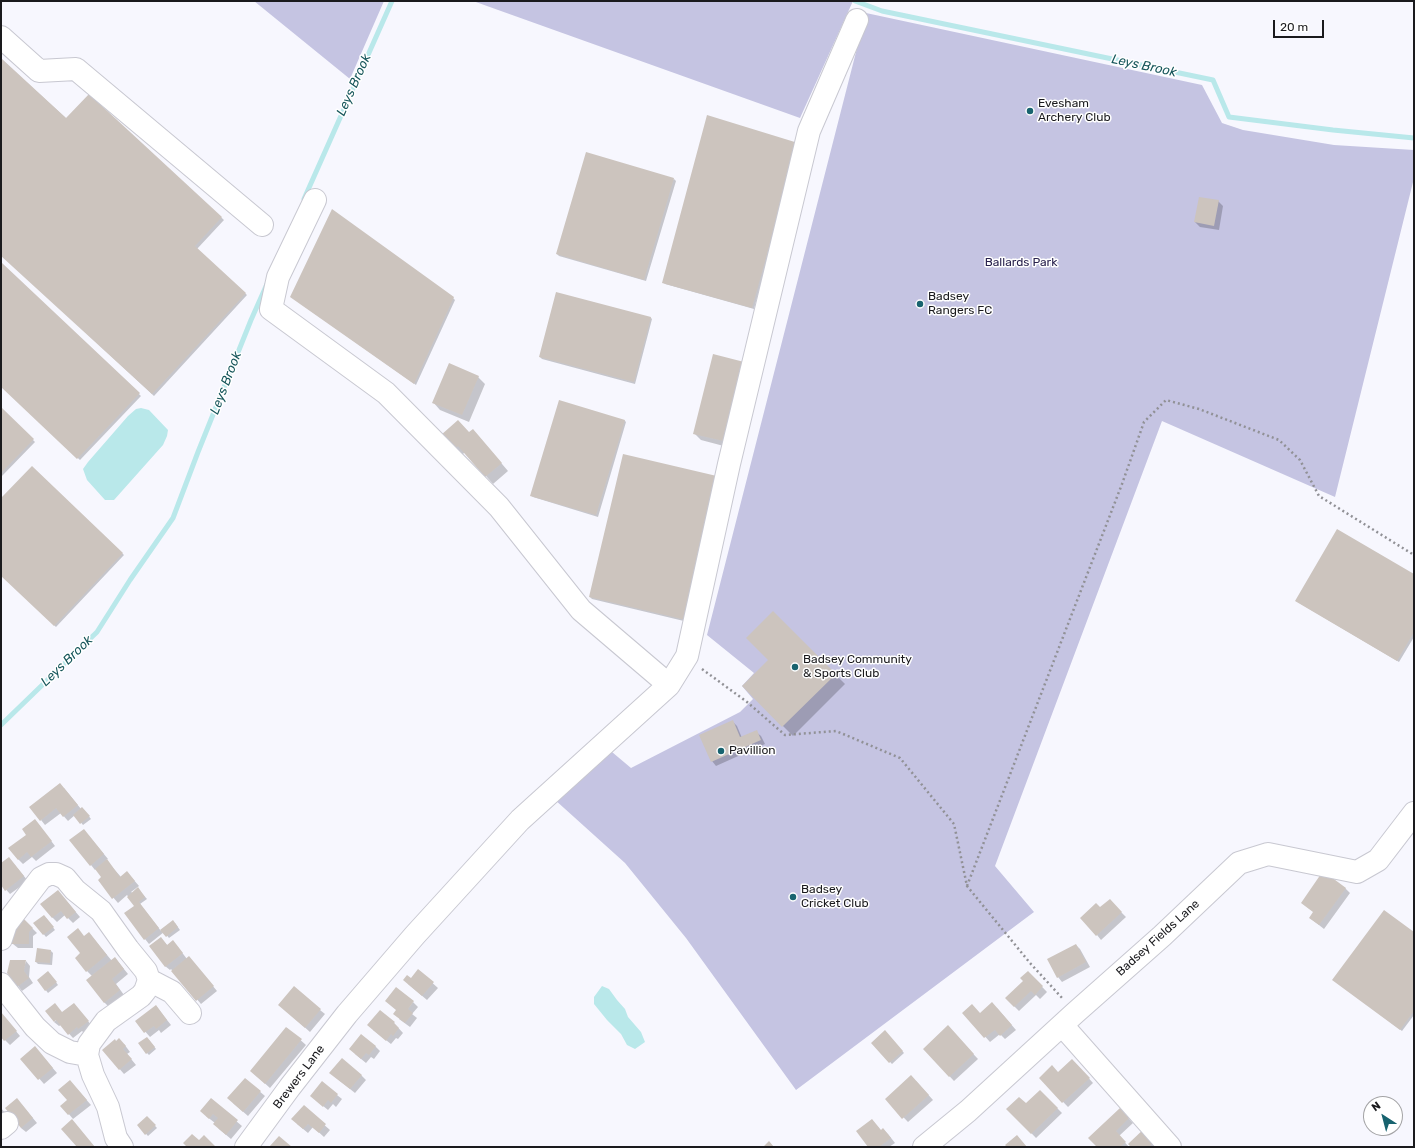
<!DOCTYPE html>
<style>
body{margin:0}
#map{position:relative;width:1415px;height:1148px;overflow:hidden;background:#f7f7fe;font-family:Rubik,sans-serif}
canvas{display:block}
.frame{position:absolute;inset:0;border:2px solid #1a1a1d;pointer-events:none}
.north{position:absolute;left:1363px;top:1096px;width:40px;height:40px;box-sizing:border-box;background:#fff;border:1px solid #a3a3a5;border-radius:50%;rotate:324deg;font-size:11px;font-weight:700;line-height:16px;text-align:center;color:#1a1a1d}
.north::after{content:'';display:block;margin:auto;width:14px;height:18px;background:#18636f;clip-path:polygon(50% 0,100% 100%,50% 72%,0 100%)}
.scale{position:absolute;left:1273px;top:20px;width:51px;height:18px;box-sizing:border-box;border:2px solid #1a1a1d;border-top:0;padding-left:5px;font-size:12px;line-height:14px;white-space:nowrap;color:#1a1a1d;-webkit-text-stroke:3px #fff;paint-order:stroke}
</style>
<div id="map">
<canvas width="1415" height="1148"></canvas>
<div class="frame"></div>
<div class="north">N</div>
<div class="scale">20 m</div>
</div>
<script>
const c = document.querySelector('canvas').getContext('2d');
c.lineJoin = 'round';
function fill(path, color) { c.fillStyle = color; c.fill(path, 'evenodd'); }
const poly = rows => new Path2D(rows.map(r => 'M' + r).join(''));
function strokePath(path, color, width, dash) { c.strokeStyle = color; c.lineWidth = width; c.lineCap = dash ? 'butt' : 'round'; c.setLineDash(dash || []); c.stroke(path); }
function write(font, color, halo, rows, align = 'center') {
  c.font = font + ' Rubik,sans-serif'; c.lineWidth = 3; c.setLineDash([]); c.textBaseline = 'middle'; c.strokeStyle = halo; c.fillStyle = color; for (const [text, x, y, turn = 0] of rows) {
    c.save(); c.translate(x, y); c.rotate((+turn || 0) * Math.PI / 180); c.textAlign = isNaN(turn) ? turn : align; if (halo) c.strokeText(text, 0, 0); c.fillText(text, 0, 0); c.restore();
  }
}
fill(poly([
 [254,1,384,1,350,79],
 [473,1,853,1,800,118],
 [866,13,1202,85,1222,123,1243,130,1334,145,1414,150,1414,178,1335,497,1162,421,995,866,1034,912,796,1090,686,938,625,863,554,799,612,752,631,768,740,712,753,699,742,686,754,673,707,635]
]), '#c5c4e2');
fill(poly([
 [141,408,149,410,168,430,167,436,163,445,114,500,105,500,87,480,83,469,88,462,128,416,136,409],
 [602,986,609,989,617,1000,625,1009,628,1017,641,1032,645,1042,635,1049,627,1045,621,1034,607,1020,594,1004,594,997]
]), '#b9e8ea');
fill(poly([
 [1,59,67,119,89,95,224,220,197,249,247,295,154,396,1,254],
 [799,146,754,309,665,284,663,282],
 [674,179,676,181,646,281,559,256,557,254],
 [1218,201,1223,206,1219,230,1200,227,1195,222],
 [1,264,141,396,80,460,1,386],
 [453,298,455,300,416,385,294,299],
 [650,317,652,319,635,384,542,359,540,357],
 [714,355,735,449,701,440,694,433],
 [478,377,485,384,469,422,440,410,433,402],
 [1,408,35,442,1,477],
 [624,420,626,422,598,517,533,497,531,495],
 [473,430,508,471,493,484,465,452,461,456,454,449],
 [624,455,688,622,592,599,590,597],
 [32,468,124,555,56,627,1,575,1,500],
 [1414,575,1414,637,1399,662,1296,601],
 [773,612,845,684,793,736,743,686,770,660],
 [733,722,737,726,742,738,756,732,761,736,765,744,716,766,712,761],
 [64,788,81,809,84,810,91,819,83,825,75,815,68,821,61,813,45,825,41,820],
 [39,825,55,846,36,861,32,857,23,864,18,859],
 [84,830,108,859,106,860,121,877,127,872,139,886,131,892,133,893,140,891,147,899,140,904,161,931,175,923,180,930,169,938,164,932,149,944,145,939,135,906,127,895,118,903,99,881,103,877,96,869,95,870,91,865],
 [9,858,28,881,10,894,1,884,1,874,3,872,1,869,1,864],
 [1345,888,1350,893,1324,929,1310,918,1314,912,1302,903],
 [58,891,80,917,73,923,65,915,57,922,52,917],
 [1114,905,1126,917,1101,940,1097,935,1100,908],
 [22,918,37,933,33,936,33,948,18,948,13,944],
 [46,918,55,930,46,937,35,923],
 [89,933,112,961,115,958,128,974,116,984,124,995,109,1007,104,1002,92,976,87,971,81,953,84,937],
 [1414,934,1414,1015,1402,1031,1335,981],
 [161,938,168,946,177,946,187,959,193,962,217,991,201,1004,171,969,170,970,165,966],
 [1076,945,1080,949,1090,967,1062,982,1058,977],
 [51,951,53,953,52,965,38,964,36,962],
 [26,961,30,966,29,977,33,983,22,991,18,986],
 [418,970,438,988,427,1000,408,984],
 [1028,972,1047,992,1040,999,1036,995,1019,1011,1006,998,1024,981],
 [50,974,58,985,48,993,38,980],
 [413,1002,418,1007,412,1014,417,1018,410,1027,399,1019],
 [156,1006,171,1025,161,1033,159,1030,150,1037,136,1021],
 [997,1008,1016,1030,1005,1039,1000,1034,990,1042,964,1013,980,1014],
 [78,1009,92,1026,84,1033,82,1031,73,1038,61,1025,59,1026,54,1022,63,1013],
 [284,1009,320,1010,325,1014,310,1032],
 [1,1013,20,1036,10,1045,3,1038,1,1039],
 [394,1023,403,1033,398,1039,396,1038,391,1044,373,1030],
 [948,1027,978,1059,954,1081,924,1049],
 [287,1028,306,1045,270,1088,251,1071],
 [885,1032,904,1053,892,1064,872,1043],
 [149,1040,156,1049,149,1055,147,1053],
 [124,1044,130,1052,127,1054,136,1065,124,1074,103,1050],
 [375,1046,380,1051,374,1059,371,1057,366,1063,355,1054],
 [39,1052,57,1073,44,1084,22,1059],
 [1077,1065,1093,1083,1068,1107,1040,1078,1058,1073],
 [361,1075,366,1080,355,1093,335,1077],
 [245,1079,265,1096,248,1116,233,1103],
 [70,1081,91,1105,73,1119,62,1106,68,1100],
 [916,1081,933,1100,908,1122,886,1099],
 [322,1083,342,1099,336,1107,333,1104,328,1110,311,1096],
 [1040,1091,1062,1113,1036,1138,1008,1109,1026,1105],
 [17,1099,37,1123,26,1132,21,1128],
 [211,1100,242,1126,231,1139,219,1129,215,1123,206,1116],
 [304,1107,330,1130,324,1137,313,1127,308,1133,297,1124],
 [1,1108,5,1113,1,1117],
 [1120,1109,1133,1123,1119,1136,1129,1147,1099,1147],
 [147,1117,157,1128,148,1136,138,1125],
 [872,1120,881,1131,883,1129,888,1134,895,1143,889,1147,869,1147],
 [1147,1128,1165,1147,1133,1147]
]), '#0003');
strokePath(poly([
 [855,1,882,11,1213,80,1229,117,1333,130,1414,138],
 [304,199,392,1],
 [1,725,97,632,130,580,173,518,198,452,251,320,267,284]
]), '#b9e8ea', 5);
fill(poly([
 [1,58,66,118,89,94,222,217,195,246,246,293,152,394,1,256],
 [707,115,798,143,752,308,662,283],
 [586,152,674,178,644,280,556,254],
 [1199,197,1219,200,1214,226,1194,222],
 [332,209,454,297,414,384,290,297],
 [1,262,140,393,77,459,1,387],
 [556,292,651,317,634,382,539,357],
 [713,354,748,363,728,442,693,434],
 [449,363,479,376,462,415,432,403],
 [559,400,625,420,596,515,530,496],
 [1,407,34,439,1,473],
 [458,420,469,432,473,429,502,463,485,477,458,446,453,450,441,435],
 [623,454,721,477,686,620,589,597],
 [32,466,123,553,54,626,1,576,1,498],
 [1337,529,1414,574,1414,632,1397,661,1295,601],
 [773,611,836,674,782,727,742,686,768,660,746,638],
 [733,720,740,737,757,730,761,740,711,762,699,735],
 [60,783,78,805,63,817,56,808,40,821,29,807],
 [82,807,90,816,80,824,73,815],
 [35,819,52,841,31,857,27,852,18,860,8,848,26,835,22,829],
 [84,829,104,854,90,866,69,840],
 [9,857,24,876,5,891,1,885,2,872,1,863],
 [107,859,120,877,127,871,135,881,112,899,98,880,101,877,95,869],
 [1323,871,1346,888,1319,925,1309,918,1313,912,1301,903],
 [138,887,145,897,139,902,159,928,144,940,124,913,134,906,127,897],
 [58,890,76,912,67,919,61,911,52,918,40,904],
 [1110,899,1122,912,1096,936,1080,918,1096,903,1100,907],
 [1384,910,1414,932,1414,1011,1400,1030,1332,980],
 [44,915,54,927,43,935,33,923],
 [22,917,33,928,29,932,29,944,12,944,12,927],
 [173,920,178,927,166,937,160,930],
 [78,928,84,936,89,932,107,955,86,972,75,958,80,953,67,937],
 [161,937,167,945,173,940,183,953,165,967,149,946],
 [1076,944,1086,962,1057,978,1047,959],
 [37,948,51,950,50,963,35,962],
 [189,956,214,986,196,1001,171,971],
 [115,957,124,969,112,979,120,990,104,1003,86,980],
 [10,960,26,960,24,971,29,978,17,987,7,973],
 [418,969,434,982,422,996,403,980,407,975,411,978],
 [48,971,57,982,45,991,37,980],
 [1028,971,1043,986,1035,995,1031,991,1014,1007,1005,998,1023,981,1020,978],
 [294,986,321,1009,305,1028,278,1005],
 [396,987,414,1001,408,1009,413,1013,405,1023,393,1014,396,1010,385,1001],
 [992,1002,1012,1025,1000,1036,995,1030,984,1038,962,1013,972,1004,980,1013],
 [55,1003,62,1012,74,1003,89,1021,78,1029,77,1027,68,1035,56,1020,54,1022,45,1011],
 [156,1005,167,1020,156,1029,154,1026,144,1033,135,1021],
 [380,1010,395,1022,394,1023,399,1028,393,1036,391,1034,386,1041,367,1025],
 [1,1012,17,1031,4,1041,1,1037],
 [948,1025,974,1054,949,1077,923,1049],
 [286,1027,302,1039,265,1084,250,1071],
 [885,1030,903,1051,889,1063,871,1043],
 [361,1034,376,1046,369,1055,366,1053,361,1059,349,1049],
 [147,1037,155,1047,146,1054,138,1043],
 [119,1038,126,1046,123,1049,132,1059,119,1070,102,1050,115,1039,116,1041],
 [35,1046,53,1068,38,1080,20,1059],
 [342,1058,362,1075,350,1089,329,1073],
 [1072,1059,1090,1078,1062,1103,1039,1078,1052,1065,1058,1072],
 [911,1075,929,1095,902,1119,885,1099],
 [245,1078,261,1091,243,1112,227,1098],
 [70,1080,87,1100,68,1115,60,1106,67,1100,58,1090],
 [322,1081,338,1094,331,1103,328,1100,323,1107,310,1096],
 [1040,1090,1058,1108,1031,1134,1006,1109,1019,1097,1026,1103],
 [17,1098,33,1118,21,1128,5,1108],
 [211,1098,238,1120,226,1135,213,1124,218,1118,213,1114,209,1119,200,1111],
 [304,1105,326,1124,319,1133,308,1124,303,1129,291,1119],
 [1120,1108,1129,1118,1116,1131,1126,1142,1120,1147,1097,1147,1088,1138],
 [147,1116,156,1125,145,1135,137,1125],
 [72,1119,95,1147,77,1147,61,1129],
 [872,1119,881,1130,883,1128,891,1138,879,1147,868,1147,856,1131],
 [1147,1126,1166,1147,1155,1147,1152,1144,1148,1147,1131,1147,1128,1144],
 [192,1134,199,1140,204,1135,216,1147,187,1147,183,1143],
 [1017,1135,1027,1147,1007,1147,1005,1145],
 [279,1136,292,1147,269,1147],
 [769,1141,774,1147,763,1147]
]), '#ccc4be');
const minor = poly([
 [1,37,39,71,76,69,262,225],
 [315,200,278,277,271,309,386,393,499,507,581,610,669,685],
 [1,939,6,924,41,878,49,874,56,874,65,878,75,890,101,911,128,949,146,971,149,980,145,991,141,996,106,1021,89,1044,87,1055,93,1075,108,1107,116,1138,122,1147],
 [149,980,172,992,190,1013],
 [1,984,35,1027,52,1043,70,1052,87,1055],
 [1062,1025,1170,1147],
 [1,1128,7,1123],
 [246,1147,290,1087,347,1014,415,935,520,820,669,685,687,656,729,464,809,131,857,20],
 [924,1147,968,1111,1075,1013,1162,936,1239,863,1268,854,1357,872,1378,860,1414,813]
]);
strokePath(minor, '#c8c8d1', 24);
strokePath(poly([
 [702,669,747,702,785,735,836,731,900,758,954,824,967,886,1030,963,1063,999],
 [967,886,1122,484,1144,422,1166,400,1199,409,1279,440,1300,460,1319,496,1414,555]
]), '#919196', 2.5, [2, 3]);
strokePath(minor, '#fff', 22);
for (const [x, y, r, color] of [
 [1030,111,4,"#18636f"],
 [920,304,4,"#18636f"],
 [795,667,4,"#18636f"],
 [721,751,4,"#18636f"],
 [793,897,4,"#18636f"]
]) { const dot = new Path2D(); dot.arc(x, y, r, 0, 2 * Math.PI); c.fillStyle = color; c.fill(dot); strokePath(dot, '#fff', 1.5); }
write('12px', '#1a1a1d', '#fff', [
 ["Evesham",1038,104],
 ["Archery Club",1038,118],
 ["Badsey",928,297],
 ["Rangers FC",928,311],
 ["Badsey Community",803,660],
 ["& Sports Club",803,674],
 ["Pavillion",729,751],
 ["Badsey",801,890],
 ["Cricket Club",801,904]
], 'left');
write('12px', '#28214d', '#fff', [
 ["Ballards Park",1021,263]
]);
write('12px', '#1a1a1d', '#fff', [
 ["Badsey Fields Lane",1158,938,-42],
 ["Brewers Lane",299,1077,-53]
]);
write('italic 13px', '#16565a', '#fff', [
 ["Leys Brook",1144,66,12],
 ["Leys Brook",354,85,-66],
 ["Leys Brook",226,383,-69],
 ["Leys Brook",67,661,-44]
]);
</script>
